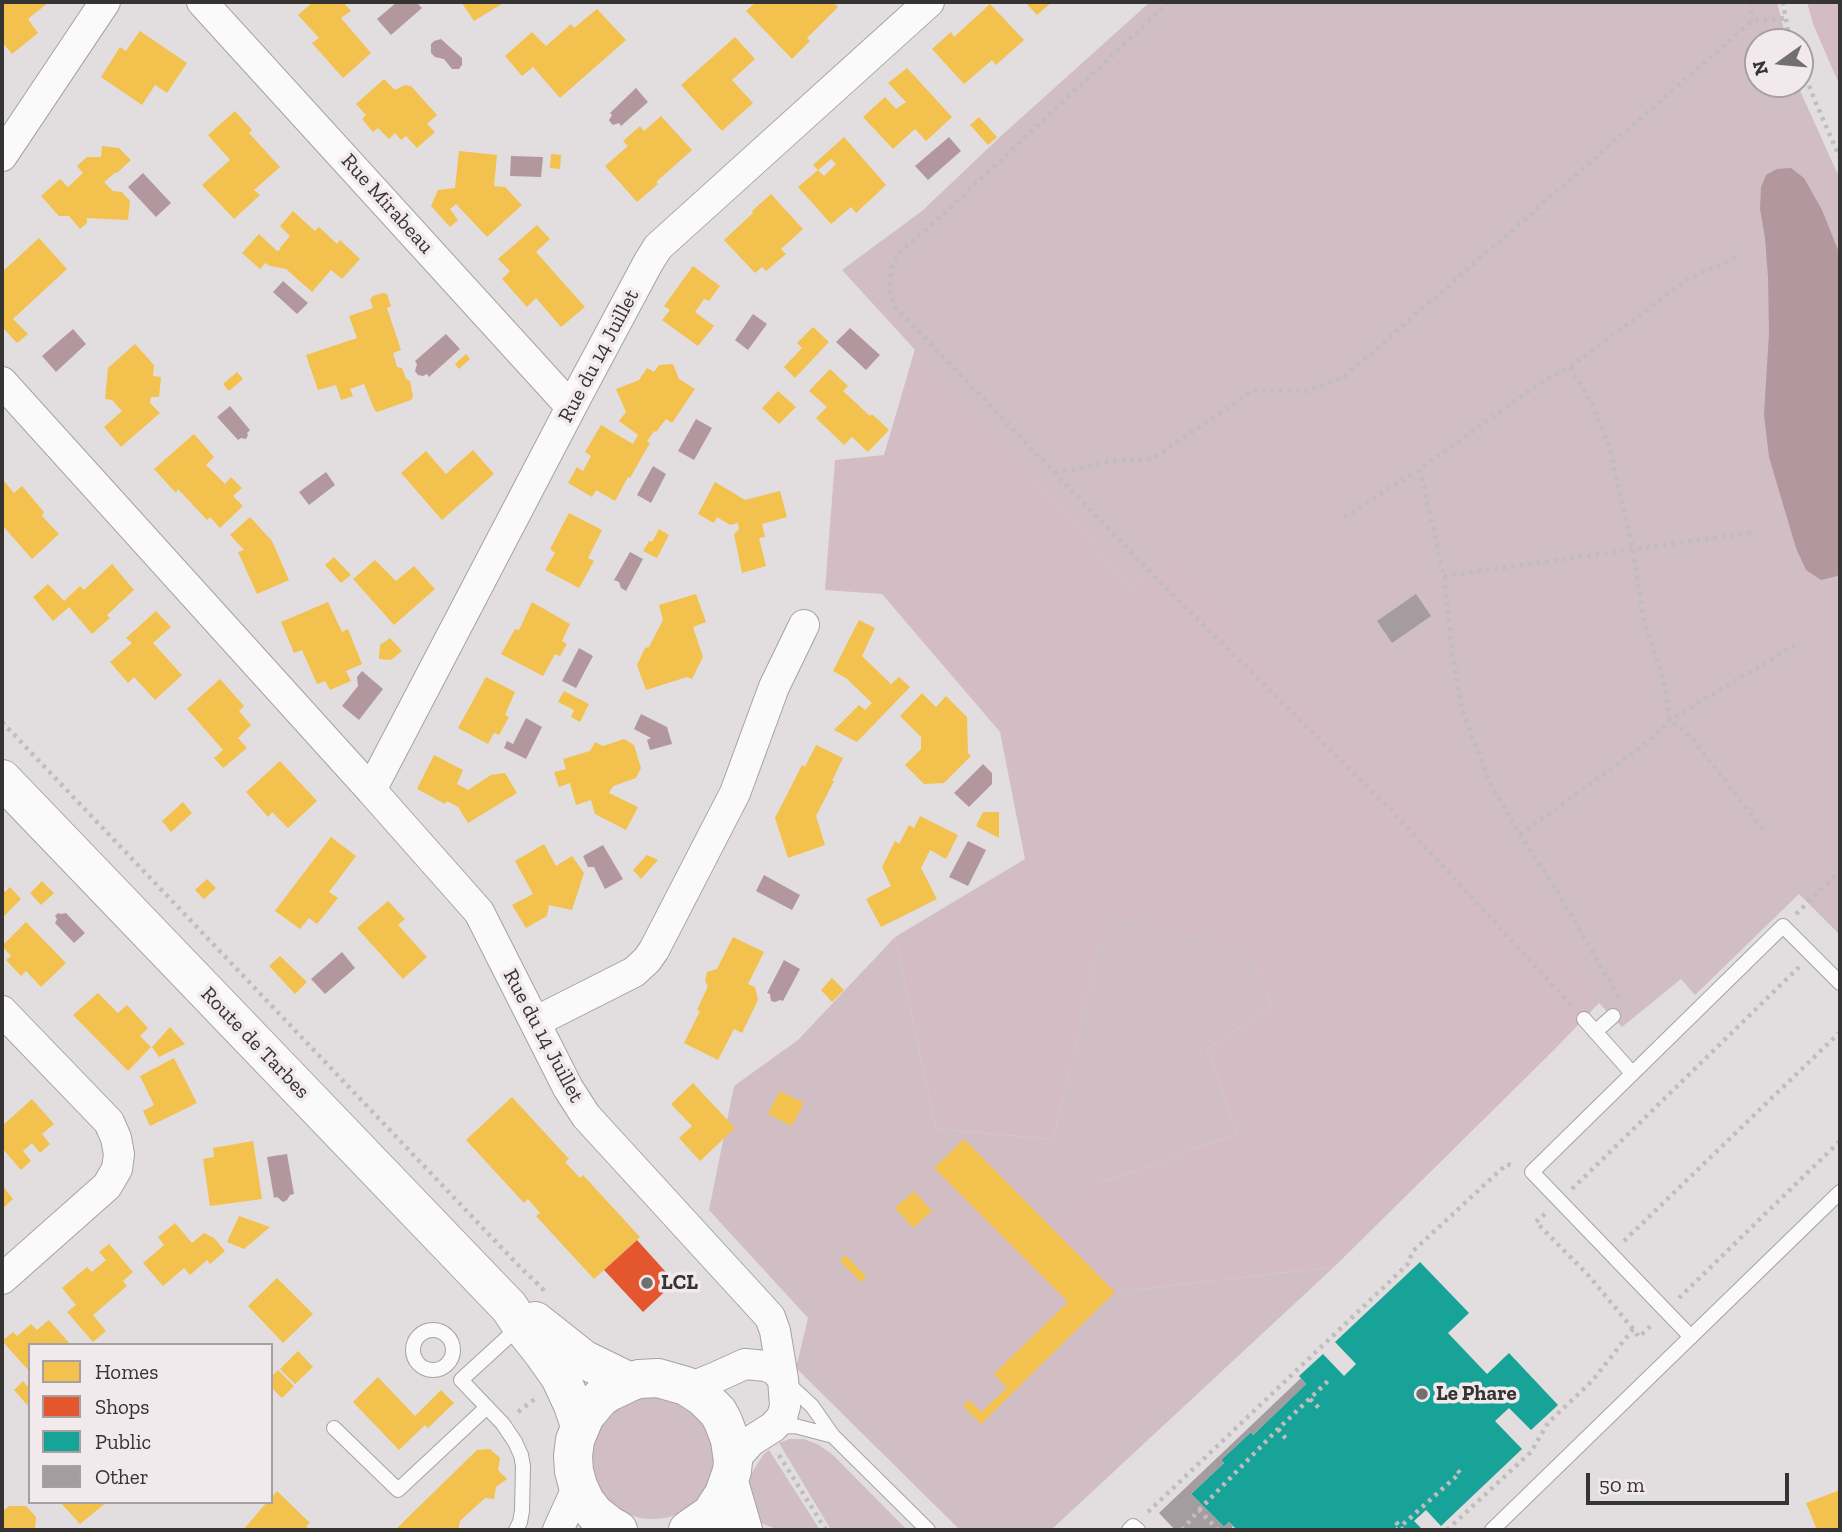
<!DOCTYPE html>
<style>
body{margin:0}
#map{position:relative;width:1842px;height:1532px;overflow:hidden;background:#e2dedf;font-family:"Zilla Slab",serif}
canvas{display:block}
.frame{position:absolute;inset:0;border:4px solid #363333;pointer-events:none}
.legend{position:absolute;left:28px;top:1343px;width:245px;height:161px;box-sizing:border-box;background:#f1e9eb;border:2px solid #a6a0a1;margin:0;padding:9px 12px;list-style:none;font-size:21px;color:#363333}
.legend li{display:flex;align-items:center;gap:14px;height:35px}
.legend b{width:35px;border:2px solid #a6a0a1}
.north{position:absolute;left:1744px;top:28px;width:70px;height:70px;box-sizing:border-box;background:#f1e9eb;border:2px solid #a6a0a1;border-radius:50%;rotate:255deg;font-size:19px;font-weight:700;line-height:28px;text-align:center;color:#363333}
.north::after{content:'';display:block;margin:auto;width:24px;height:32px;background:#726f6f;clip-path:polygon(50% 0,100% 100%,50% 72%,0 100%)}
.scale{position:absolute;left:1586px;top:1473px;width:203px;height:32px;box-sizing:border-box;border:4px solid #363333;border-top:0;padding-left:9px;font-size:21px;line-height:24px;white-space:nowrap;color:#363333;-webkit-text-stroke:5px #f1e9eb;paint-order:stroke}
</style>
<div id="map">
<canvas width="1842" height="1532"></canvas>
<div class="frame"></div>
<ul class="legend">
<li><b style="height:19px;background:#f2c14e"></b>Homes</li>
<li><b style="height:19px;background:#e4572e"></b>Shops</li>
<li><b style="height:19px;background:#17a398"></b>Public</li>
<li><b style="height:19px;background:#a59c9f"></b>Other</li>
</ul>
<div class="north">N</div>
<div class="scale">50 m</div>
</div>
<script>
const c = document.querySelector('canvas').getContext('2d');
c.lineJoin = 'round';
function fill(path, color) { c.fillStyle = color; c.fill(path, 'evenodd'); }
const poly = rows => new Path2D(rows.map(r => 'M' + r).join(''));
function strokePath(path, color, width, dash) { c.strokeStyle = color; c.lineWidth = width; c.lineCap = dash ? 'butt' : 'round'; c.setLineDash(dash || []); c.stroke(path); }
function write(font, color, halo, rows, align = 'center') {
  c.font = font + ' "Zilla Slab",serif'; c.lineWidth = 7; c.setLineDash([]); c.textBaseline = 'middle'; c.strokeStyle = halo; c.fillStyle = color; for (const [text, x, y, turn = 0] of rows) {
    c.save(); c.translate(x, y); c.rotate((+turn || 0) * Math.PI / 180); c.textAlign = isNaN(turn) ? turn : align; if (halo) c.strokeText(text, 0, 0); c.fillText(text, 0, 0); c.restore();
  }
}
fill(poly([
 [1150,2,1777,2,1785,34,1777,39,1778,42,1758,42,1758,84,1797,84,1840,179,1840,935,1799,894,1695,995,1681,979,1622,1027,1171,556,1133,588,842,270,922,211,1001,136],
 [1107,913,1248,947,1272,1006,1207,1049,1238,1133,1096,1185,1115,1292,1334,1267,1051,1530,960,1530,796,1368,808,1318,709,1210,734,1086,798,1040,895,937,936,1129,1053,1139],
 '592 1458a61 61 0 1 1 122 0a61 61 0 1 1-122 0Z',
 [789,1439,804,1439,819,1445,833,1455,907,1530,848,1530,840,1529,831,1530,779,1443],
 [769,1450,820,1530,779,1530,756,1521,749,1491,750,1476,763,1455]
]), '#d1bec4');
fill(poly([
 [1807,2,1840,2,1840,86,1813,24],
 [915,349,1133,588,1171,555,1600,1002,1555,1049,1334,1267,1115,1292,1052,1228,1096,1185,1238,1133,1207,1049,1272,1006,1248,948,1107,914,1053,1139,936,1129,895,937,1025,859,1000,732,882,594,825,590,835,460,884,455]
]), '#d4bcc4');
fill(poly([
 [397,2,416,2,422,8,391,35,377,19],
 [441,39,462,58,462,65,459,69,452,69,444,59,435,57,431,53,431,44,434,41],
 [636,88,648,102,621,126,619,123,613,125,611,123,609,120,612,115,610,113],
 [949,137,961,151,928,180,915,166],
 [511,156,543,157,541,177,510,176],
 [1791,168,1804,178,1822,210,1840,255,1840,573,1837,576,1821,580,1806,570,1796,548,1769,457,1764,415,1769,333,1768,277,1765,238,1760,209,1761,187,1766,175,1777,169],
 [143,173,171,203,156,217,128,187],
 [283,281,308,303,297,314,273,292],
 [753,314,767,324,748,350,735,340],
 [850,328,880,355,866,370,836,342],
 [73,329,86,344,56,372,42,356],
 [446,334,460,349,429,377,427,374,423,376,418,375,415,371,417,364,415,361],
 [230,406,250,430,247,433,248,435,246,439,241,438,238,440,217,417],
 [696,419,712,428,694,460,678,451],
 [653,466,666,474,651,503,637,495],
 [326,472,335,485,309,505,299,492],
 [630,552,643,559,626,591,621,588,619,582,614,580],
 [579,648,593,656,576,688,562,681],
 [362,671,383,689,359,720,342,706,358,686,357,677],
 [641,714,667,727,672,744,650,750,647,740,651,738,634,729],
 [526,718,542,727,526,759,504,748,507,741,513,744],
 [983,764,992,773,992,784,969,807,954,793],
 [968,841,986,850,968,886,949,877],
 [603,845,623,879,605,889,594,867,588,867,583,856],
 [764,875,800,895,792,910,756,891],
 [58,913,61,914,66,913,85,933,74,943,55,923,57,919,55,916],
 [342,952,355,968,325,994,311,979],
 [784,960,800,969,783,1001,780,1000,775,1002,771,1001,770,994,767,993],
 [287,1154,294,1194,290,1195,287,1200,283,1202,277,1197,274,1198,267,1157]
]), '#b2979f');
fill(poly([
 [2,2,49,2,28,19,38,33,12,54,2,42],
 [313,2,343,2,351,11,341,18,371,53,343,78,312,43,319,38,298,15],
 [461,2,505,2,474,21],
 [756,2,833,2,838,7,807,38,810,41,792,59,746,11],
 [1025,2,1052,2,1037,15],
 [990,4,1024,40,996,65,992,60,964,84,932,49,951,32,954,37],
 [597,9,626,40,560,98,533,67,522,76,505,56,532,32,546,46,571,24,574,28],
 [140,31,187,63,167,93,155,85,142,105,101,77,120,47,126,51],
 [735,37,755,59,732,80,753,103,722,131,681,85],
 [907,68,952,117,926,141,915,129,893,149,863,117,885,97,896,109,906,102,888,83],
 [384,79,395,90,405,85,411,86,437,115,427,124,435,132,417,148,406,136,401,140,395,133,389,139,378,128,373,132,362,119,366,115,356,104],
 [235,111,252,130,249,133,280,167,254,190,260,195,234,219,202,185,230,160,208,135],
 [661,116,692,150,656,182,658,184,637,202,605,166,628,146,623,141,640,126,644,131],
 [979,117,997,137,988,145,970,125],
 [844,137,886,185,856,213,851,207,831,224,798,187,818,170,824,176,836,164,831,159,818,170,813,165],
 [102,146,119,148,131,160,117,173,116,172,104,182,113,191,122,192,130,201,128,220,87,218,87,223,80,229,69,216,59,216,41,196,60,179,68,187,83,173,77,166,87,157,101,157],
 [459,151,497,155,494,186,505,187,522,205,487,237,456,204,450,209,458,220,450,227,431,206,438,190,455,188],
 [551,154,561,155,560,169,550,168],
 [771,194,803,229,781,249,786,254,766,271,762,267,755,273,724,240,753,213,752,211],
 [293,211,315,231,319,227,337,244,340,240,360,259,342,279,331,270,312,292,286,269,270,266,265,263,260,269,242,253,259,234,277,251,280,250,280,248,290,236,280,226],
 [537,225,550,239,536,252,585,307,561,327,536,298,527,307,502,279,510,271,498,259],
 [39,238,67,269,13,319,28,334,17,343,2,327,2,272],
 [693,266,720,286,709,301,704,299,695,312,714,326,698,346,662,320,670,310,664,306],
 [383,293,387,294,391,306,387,308,401,350,393,353,397,367,402,368,406,379,410,381,413,397,411,400,377,412,374,409,364,384,350,389,353,396,341,400,336,385,318,390,306,355,357,338,349,316,373,308,370,300,373,296],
 [813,327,829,342,795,378,784,367,802,348,797,343],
 [135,344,154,365,153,376,161,377,159,397,151,397,150,403,160,413,121,447,104,427,122,411,112,400,105,399,108,368],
 [466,354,470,359,459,369,455,364],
 [673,364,679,379,695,389,672,423,666,419,656,432,654,431,647,441,650,443,630,478,628,477,615,501,596,490,592,497,568,483,577,467,583,471,591,456,585,452,601,425,633,444,638,435,619,421,626,412,616,389,639,380,647,368,654,372,659,365],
 [830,369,848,386,843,391,870,416,872,414,889,430,868,452,852,437,844,445,816,418,827,407,809,391],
 [237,372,243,379,229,391,223,384],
 [778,391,796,407,779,424,762,408],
 [194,434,214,457,206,465,225,484,231,477,242,488,233,496,243,506,220,528,210,517,207,520,178,489,176,493,154,469],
 [473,450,494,474,442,520,401,473,426,451,446,474],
 [4,481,14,493,22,486,44,512,42,516,59,534,32,559,2,525,2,484],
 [715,482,745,500,780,491,787,517,762,524,765,537,759,538,766,566,742,573,734,534,739,529,738,523,730,525,717,517,714,523,698,514],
 [569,513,602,530,588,558,594,561,579,588,545,570,555,553,550,549],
 [250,517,272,541,289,580,257,594,238,552,244,550,230,535],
 [659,529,669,535,657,558,643,551,649,541,652,542],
 [334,557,351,575,341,583,325,565],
 [375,560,396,581,414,566,435,589,394,625,353,579],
 [112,564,134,590,107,615,110,618,92,634,69,607,53,621,33,597,48,584,64,601,80,586,84,590],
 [696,594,706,622,693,627,703,657,692,679,687,677,646,690,637,665,645,648,649,647,663,620,659,605],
 [328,602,342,632,348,629,362,664,346,671,351,681,330,690,325,681,317,684,302,650,294,653,281,622],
 [532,602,570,624,562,641,567,644,560,656,555,654,543,676,501,654,515,629,519,630],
 [156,611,171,627,153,643,182,675,155,700,134,677,128,683,110,662,132,643,126,638],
 [859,620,875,628,862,656,891,684,899,677,910,687,857,742,834,730,859,705,865,710,872,703,846,678,833,671],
 [390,638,402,651,391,660,379,659,380,645],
 [486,677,515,692,505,715,509,717,499,735,494,733,488,744,458,728],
 [220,679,244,706,239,711,251,725,238,738,247,748,223,768,214,758,223,750,187,709],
 [564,691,589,704,580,722,571,717,574,710,558,702],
 [922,693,936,707,946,696,967,717,968,753,971,756,944,783,924,784,905,765,921,749,921,737,900,716],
 [624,739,634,745,641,768,636,778,613,786,609,793,638,807,626,830,595,814,591,800,576,805,570,783,559,787,554,772,566,769,563,759,590,751,595,742,603,746],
 [816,745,843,758,832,781,834,781,816,816,825,845,788,858,775,818,802,765,805,767],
 [434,755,463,770,457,784,468,790,491,775,505,773,517,793,468,823,458,807,447,801,445,804,417,789],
 [280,761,317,801,288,828,272,812,268,817,246,792],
 [183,802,192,813,171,832,162,821],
 [983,812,999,812,999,838,976,826],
 [920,816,958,835,946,859,930,850,921,868,937,899,881,927,866,899,891,886,882,867,895,841,899,844,909,825,914,828],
 [331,837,356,856,329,892,338,898,317,924,309,918,300,929,275,911],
 [544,844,556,866,572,856,584,873,572,910,549,905,547,916,526,928,512,905,533,894,515,861],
 [647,855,658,860,641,879,633,870],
 [207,879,216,888,204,899,195,890],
 [42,881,54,893,41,905,30,893],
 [10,887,21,899,2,918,2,888,5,892],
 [388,901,405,919,398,925,427,957,403,979,357,928],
 [26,922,66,963,41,987,26,971,21,976,6,960,11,956,2,946],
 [733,937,764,952,748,984,755,987,758,1000,742,1033,734,1029,718,1060,684,1043,700,1011,697,1010,708,986,705,981,707,972,717,969],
 [280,956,307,982,295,994,269,966],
 [832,978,844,990,832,1002,821,990],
 [98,993,118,1013,127,1005,148,1028,140,1036,151,1047,128,1071,73,1015],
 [170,1027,185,1044,159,1057,152,1047],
 [174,1058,197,1103,150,1126,143,1111,154,1105,140,1076],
 [693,1083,735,1128,700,1161,679,1138,692,1126,671,1104],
 [780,1091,804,1103,792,1126,768,1114],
 [512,1097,569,1159,565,1162,580,1178,583,1175,640,1237,594,1279,536,1216,540,1213,528,1199,524,1203,466,1140],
 [32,1099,54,1124,42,1134,50,1144,40,1153,32,1143,23,1151,31,1161,21,1170,2,1148,2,1126],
 [964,1139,1115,1292,981,1424,963,1406,969,1400,981,1412,1007,1388,994,1374,1068,1302,934,1168],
 [253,1141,262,1199,210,1206,203,1159,214,1157,213,1148],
 [2,1185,13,1199,2,1209],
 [914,1191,932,1211,913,1228,895,1208],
 [239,1216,270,1227,244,1249,227,1242],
 [175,1223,192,1243,204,1233,214,1238,225,1251,210,1264,207,1260,190,1275,184,1268,163,1286,143,1263,164,1245,158,1237],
 [109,1244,133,1272,123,1281,127,1286,93,1315,106,1331,93,1342,67,1312,76,1305,62,1288,87,1267,92,1272,106,1260,99,1252],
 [845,1255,866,1276,861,1282,840,1261],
 [277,1278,313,1314,283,1343,248,1306],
 [49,1320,71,1345,30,1345,30,1372,2,1341,13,1332,17,1336,31,1324,37,1330],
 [298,1351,313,1367,295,1384,280,1369],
 [278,1370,294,1386,282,1398,271,1387,271,1377],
 [378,1377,415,1416,441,1390,454,1403,428,1428,425,1425,399,1450,353,1402],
 [23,1381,30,1389,30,1408,14,1390],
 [490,1449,500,1458,498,1470,507,1479,496,1487,494,1499,485,1498,460,1521,458,1530,395,1530,477,1450],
 [1840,1490,1840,1530,1817,1530,1806,1503],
 [277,1491,310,1523,306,1526,311,1530,243,1530,267,1502,271,1502,271,1498],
 [60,1502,107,1502,80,1524],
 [9,1506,26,1506,36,1517,35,1530,2,1530,2,1512]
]), '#f2c14e');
fill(poly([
 [637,1240,675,1282,643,1312,604,1270]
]), '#e4572e');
fill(poly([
 [1420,1262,1469,1313,1448,1333,1487,1374,1509,1353,1558,1405,1531,1430,1509,1408,1495,1421,1522,1449,1441,1526,1426,1510,1414,1521,1423,1530,1237,1530,1229,1522,1224,1527,1191,1494,1224,1463,1221,1460,1251,1432,1253,1435,1306,1384,1299,1376,1323,1354,1344,1376,1356,1364,1335,1342]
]), '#17a398');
fill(poly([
 [1416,594,1431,616,1392,643,1377,621],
 [1301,1378,1306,1384,1253,1435,1251,1432,1221,1460,1224,1463,1191,1494,1224,1527,1229,1522,1233,1526,1231,1530,1175,1530,1159,1513]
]), '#a59c9f');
const lane = poly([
 [1584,1019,1632,1073],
 [1595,1032,1613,1016],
 '413 1350a20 20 0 1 1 40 0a20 20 0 1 1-40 0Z',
 [1691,1337,1532,1172,1783,926,1840,983],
 [787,1383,812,1406,833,1436,928,1530],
 [776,1427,795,1426,833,1436],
 [334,1428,398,1490,487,1407],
 [516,1530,520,1522,522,1511,523,1466,521,1455,515,1442,503,1424,461,1380,520,1326],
 [1129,1530,1133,1526,1138,1530],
 [1492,1530,1840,1192]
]);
const street = poly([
 [202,2,571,407],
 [2,156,105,2],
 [2,382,371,790,578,394,648,263,658,247,929,2],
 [371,790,479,912,568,1088,586,1116,770,1317,775,1331,783,1379],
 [2,1011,109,1122,116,1138,119,1154,117,1169,107,1186,2,1279],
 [535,1022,634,972,647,960,654,950,735,793,774,687,804,625],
 [686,1386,699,1384,714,1378,745,1364,766,1366,775,1370,783,1379,785,1406,782,1417,773,1427,751,1441,733,1461],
 [558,1530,578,1486]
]);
const primary = poly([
 [2,779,509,1307,521,1325,543,1353,560,1377,573,1405,580,1426],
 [535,1321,583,1359,630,1382],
 [729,1482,743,1530],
 [618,1530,609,1525,595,1514,585,1501,578,1486,574,1471,573,1456,575,1440,585,1416,600,1398,609,1392,630,1382,639,1379,658,1378,686,1386,703,1397,718,1412,723,1421,730,1440,733,1461,732,1471,724,1494,711,1514,688,1530]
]);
strokePath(lane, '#a5a2a2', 16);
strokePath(street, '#a5a2a2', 32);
strokePath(primary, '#a5a2a2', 40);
strokePath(poly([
 [1169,2,937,220,898,253,891,271,889,290,896,308,1154,576,1393,812,1571,1005],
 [1750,2,1752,21],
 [1783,2,1788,32,1792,42],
 [1800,62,1815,101,1840,158],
 [1570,367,1592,404,1610,449,1633,550,1643,616,1663,679,1670,720,1687,732,1763,829],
 [1420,469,1444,576,1452,653,1462,709,1490,783,1520,835,1556,889,1619,998],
 [1055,473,1111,461,1152,459,1254,390,1307,391,1344,377,1752,21,1786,18],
 [1344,517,1420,469,1544,380,1570,367,1685,281,1741,255],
 [1444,576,1756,532],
 [2,722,519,1266,545,1291],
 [1520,835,1649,741,1670,720,1800,642],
 [1796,914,1840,871],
 [1572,1189,1799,967],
 [1545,1214,1536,1222,1589,1276,1633,1329],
 [1624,1241,1840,1032],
 [1679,1298,1840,1141],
 [1310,1399,1319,1408],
 [518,1412,536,1398],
 [1278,1429,1287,1440],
 [779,1455,826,1530],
 [1199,1510,1278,1429,1328,1381],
 [1148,1512,1407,1265,1413,1251,1507,1164,1514,1166],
 [1396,1522,1400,1527,1396,1530],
 [1182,1530,1199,1510,1218,1530],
 [1403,1530,1400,1527,1460,1473,1454,1467],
 [1447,1530,1531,1452,1548,1423,1593,1380,1633,1329,1639,1337,1653,1324]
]), '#bfbdbd', 4.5, [3.5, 5]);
strokePath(lane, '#fbfafa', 14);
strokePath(street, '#fbfafa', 30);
strokePath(primary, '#fbfafa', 38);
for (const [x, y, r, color] of [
 [647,1283,7,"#726f6f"],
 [1422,1394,7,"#726f6f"]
]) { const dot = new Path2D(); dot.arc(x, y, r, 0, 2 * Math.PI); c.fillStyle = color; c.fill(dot); strokePath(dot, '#f1e9eb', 2.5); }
write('21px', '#363333', '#f1e9eb', [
 ["Rue Mirabeau",387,204,48],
 ["Rue du 14 Juillet",599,356,-62],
 ["Rue du 14 Juillet",543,1036,62],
 ["Route de Tarbes",255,1043,46]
]);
write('bold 21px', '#363333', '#f1e9eb', [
 ["LCL",661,1283],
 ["Le Phare",1436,1394]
], 'left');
</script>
